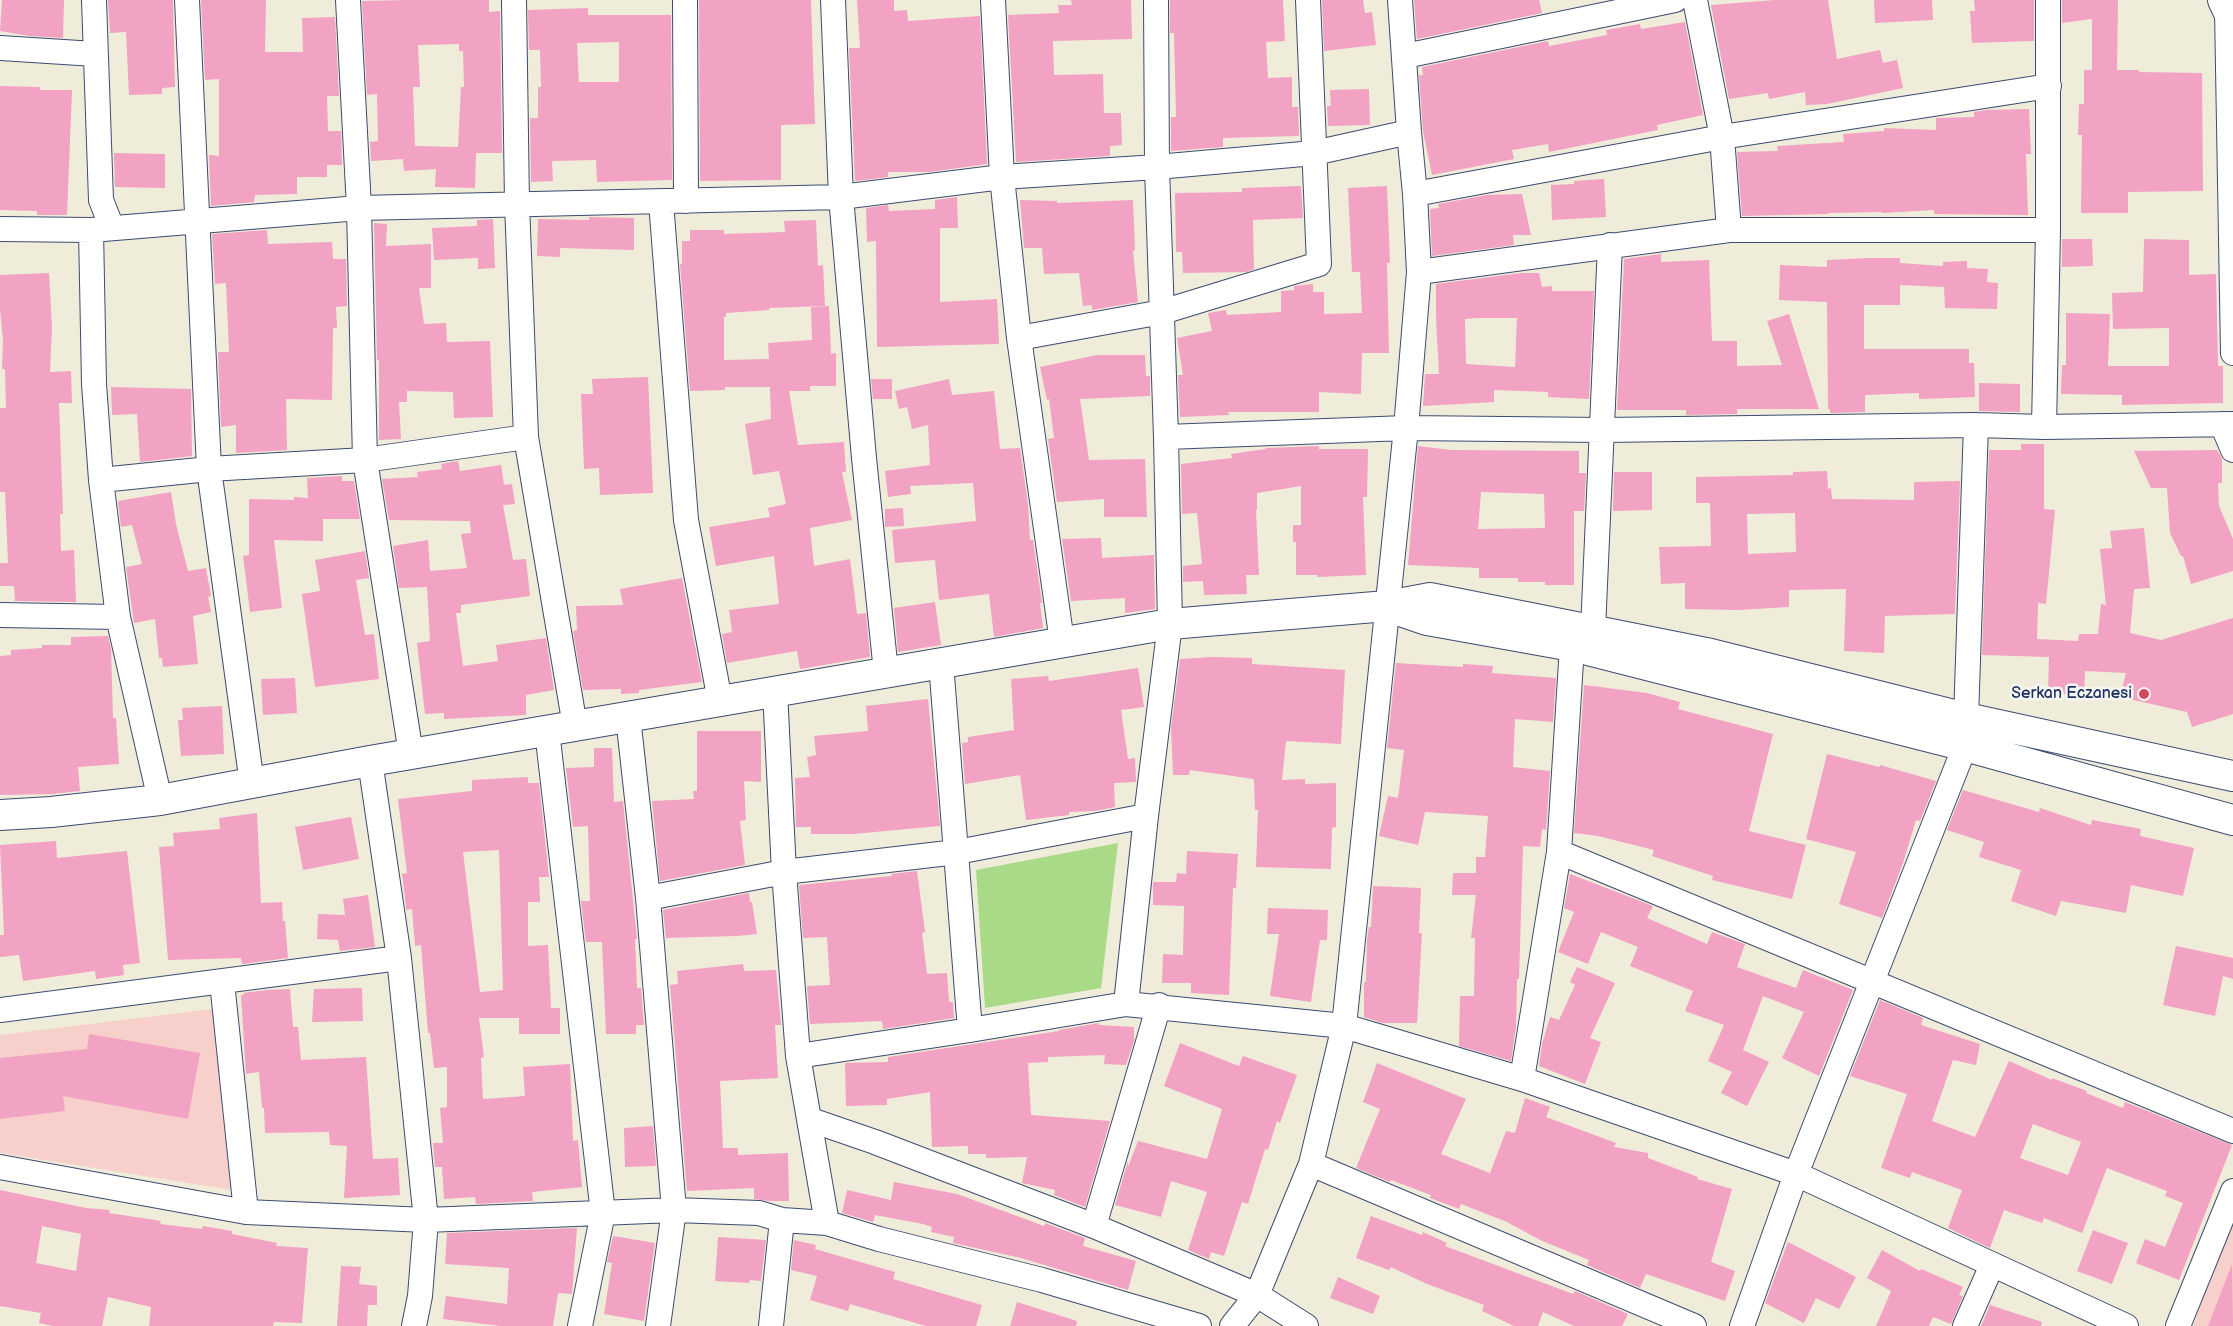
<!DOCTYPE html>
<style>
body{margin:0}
canvas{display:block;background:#f0ecda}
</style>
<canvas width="2233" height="1326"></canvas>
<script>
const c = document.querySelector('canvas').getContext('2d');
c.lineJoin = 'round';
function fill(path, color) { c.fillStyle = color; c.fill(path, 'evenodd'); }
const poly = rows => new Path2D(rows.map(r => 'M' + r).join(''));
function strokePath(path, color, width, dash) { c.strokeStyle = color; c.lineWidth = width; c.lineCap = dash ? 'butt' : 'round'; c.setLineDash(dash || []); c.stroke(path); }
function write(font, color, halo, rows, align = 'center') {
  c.font = font + ' "Balsamiq Sans",sans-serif'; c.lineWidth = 5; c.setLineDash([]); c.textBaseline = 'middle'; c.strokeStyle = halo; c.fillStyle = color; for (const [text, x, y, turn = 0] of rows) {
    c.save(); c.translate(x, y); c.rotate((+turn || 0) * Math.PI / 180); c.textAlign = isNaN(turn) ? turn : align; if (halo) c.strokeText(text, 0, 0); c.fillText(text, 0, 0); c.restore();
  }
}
fill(poly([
 [220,1008,238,1191,0,1153,0,1035],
 [2233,1215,2233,1326,2193,1326]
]), '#f7d0cb');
fill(poly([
 [1118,843,1101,988,985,1008,976,870]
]), '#a9da88');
fill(poly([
 [2,0,64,0,63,38,30,36,0,31],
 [108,0,173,0,175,87,162,88,162,94,129,95,126,32,110,33],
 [201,0,266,0,265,52,303,52,302,18,335,17,339,96,327,96,328,131,341,131,342,165,327,165,327,177,297,177,297,194,255,195,254,202,211,206,209,155,219,156,219,79,205,80],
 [408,0,489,0,489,12,500,11,502,153,476,153,475,188,435,187,436,169,404,171,403,159,371,161,370,142,378,141,377,94,367,95,362,1],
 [459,44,459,51,463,51,464,87,461,87,458,147,415,146,413,87,420,87,418,45],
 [699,0,811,0,815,124,781,125,781,180,700,181],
 [857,0,894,0,894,11,907,10,908,21,980,16,987,164,929,172,888,172,888,177,855,181,849,48,860,48],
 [1071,0,1131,0,1132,39,1053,41,1054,75,1103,74,1104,113,1121,113,1122,145,1110,146,1110,156,1016,162,1008,15,1059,13,1058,5,1072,5],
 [1170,0,1283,0,1285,41,1266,42,1268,78,1292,77,1292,107,1298,107,1299,136,1223,138,1223,147,1171,151,1171,117,1176,117,1174,33,1170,33],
 [1322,0,1363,0,1365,13,1372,12,1376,45,1324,51],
 [1414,0,1539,0,1542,13,1417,39],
 [1775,0,1828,0,1837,59,1880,50,1883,63,1897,60,1903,88,1827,104,1806,105,1805,92,1769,99,1768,93,1729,99,1711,5],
 [1874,0,1932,0,1933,20,1875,23],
 [1974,0,2034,0,2034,41,1972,43,1970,11,1975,11],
 [2062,0,2118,0,2117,70,2139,70,2139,72,2202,73,2203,191,2128,192,2128,213,2081,213,2082,135,2078,135,2079,104,2084,104,2084,70,2092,70,2092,19,2062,23],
 [588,8,588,15,671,15,672,180,597,182,596,160,552,161,553,181,531,182,530,118,538,118,538,87,541,87,540,50,529,50,528,10],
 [619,42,619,82,579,82,577,43],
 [1685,22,1703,115,1657,125,1658,130,1549,152,1548,144,1512,150,1514,159,1432,175,1423,131,1419,75,1423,75,1422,67,1548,41,1549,46,1607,35,1606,30,1640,24,1641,29],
 [0,86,40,87,40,90,72,90,67,215,37,215,37,211,0,210],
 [1369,89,1370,125,1328,126,1327,106,1331,106,1330,90],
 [2029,109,2031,154,2026,154,2028,215,1934,214,1934,210,1882,213,1882,212,1828,213,1828,214,1742,216,1737,152,1778,151,1777,146,1844,142,1843,134,1884,131,1884,128,1936,130,1936,118,1974,117,1974,112,1987,110],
 [114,153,165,154,165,188,115,187],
 [1604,179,1606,217,1552,220,1551,185,1574,184,1574,181],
 [1301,186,1303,218,1253,220,1254,269,1246,272,1183,273,1182,252,1176,252,1175,193,1242,192,1242,188],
 [1387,186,1390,263,1387,263,1389,353,1362,353,1361,394,1319,392,1319,412,1228,412,1229,415,1180,417,1178,375,1183,375,1177,338,1212,331,1208,313,1226,310,1227,315,1281,312,1281,291,1294,290,1294,286,1313,284,1313,292,1324,292,1324,314,1362,313,1360,272,1352,272,1348,188],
 [1522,194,1531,235,1513,235,1514,245,1432,256,1430,209,1439,208,1438,204,1487,195],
 [957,197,958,228,940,228,940,302,997,299,999,344,877,347,876,241,867,242,866,208,888,205,889,211,935,209,935,200],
 [1020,200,1057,201,1057,203,1133,200,1135,250,1133,251,1138,302,1092,310,1092,305,1083,306,1079,273,1044,274,1042,248,1024,248],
 [589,217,634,218,634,250,560,248,560,257,537,256,538,219,589,220],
 [493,219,495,268,478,269,478,258,434,260,432,228,477,226,477,220],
 [816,220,818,266,823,265,825,306,769,308,769,310,726,313,726,317,724,317,724,360,769,359,768,343,812,340,811,307,829,306,831,354,836,353,836,386,810,386,810,391,789,391,798,445,844,442,846,472,842,472,852,520,810,528,814,566,850,559,857,614,866,613,870,657,800,669,797,651,727,663,722,634,732,632,729,610,779,604,774,556,716,566,709,527,770,517,768,508,786,504,779,471,753,475,745,424,771,419,770,387,725,387,725,390,690,391,680,264,682,264,682,241,690,241,690,230,724,230,724,234,785,232,784,221],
 [374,223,387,224,386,246,431,244,431,288,419,288,424,324,446,323,447,342,490,341,493,417,454,418,453,392,407,391,407,402,399,402,401,439,379,440,379,360,377,360],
 [267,230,268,244,332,242,333,259,346,259,347,306,336,307,337,328,333,328,332,400,286,399,287,450,236,453,236,425,221,427,218,352,229,352,226,283,215,284,212,234],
 [2062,239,2092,239,2093,266,2062,267],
 [2144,239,2189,240,2189,275,2216,274,2218,366,2223,366,2223,403,2122,405,2122,395,2061,394,2062,365,2066,365,2066,313,2110,314,2108,366,2169,366,2169,328,2113,329,2112,293,2143,292],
 [1661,254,1661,262,1709,260,1712,341,1737,341,1737,366,1782,365,1767,321,1789,314,1819,409,1737,409,1737,414,1686,415,1686,410,1617,410,1624,259],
 [1869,258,1900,258,1900,263,1943,266,1943,262,1967,261,1967,268,1988,269,1987,282,1998,283,1997,309,1945,308,1944,287,1900,285,1900,305,1864,305,1864,349,1969,349,1969,363,1974,363,1975,397,1919,399,1919,393,1865,395,1865,412,1830,413,1830,409,1828,409,1827,302,1779,300,1780,265,1827,267,1827,260],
 [49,273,52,327,50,372,71,371,72,403,59,403,63,514,60,514,61,551,74,550,76,602,15,601,14,586,0,586,0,563,8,563,5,492,0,492,0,408,6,408,5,369,2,369,3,340,0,309,0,275],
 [1521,273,1539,273,1542,287,1552,286,1552,291,1594,291,1589,399,1548,397,1548,392,1494,390,1494,402,1423,406,1425,374,1439,374,1436,318,1436,284],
 [1477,318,1517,318,1515,367,1466,364,1465,319],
 [1097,355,1145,355,1146,376,1150,376,1150,396,1080,399,1089,460,1145,459,1147,517,1104,517,1104,499,1057,502,1048,439,1054,438,1049,399,1047,400,1040,367],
 [648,377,653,493,600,495,599,468,584,469,581,394,593,394,592,379],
 [871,379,892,379,892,399,873,399],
 [949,379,952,395,994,391,1000,449,1020,448,1028,504,1030,540,1033,540,1042,603,1040,603,1043,628,994,637,989,594,939,600,935,560,895,563,892,530,976,521,973,483,910,486,911,494,888,497,885,471,930,465,928,425,912,429,907,407,899,409,895,391],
 [1979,383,2020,384,2020,412,1979,411],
 [111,387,191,389,192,456,140,462,137,414,112,415],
 [2021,444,2044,444,2044,509,2055,510,2046,604,2038,603,2037,639,2078,641,2079,634,2098,634,2101,604,2106,605,2100,549,2112,548,2110,531,2144,528,2150,588,2134,589,2130,633,2161,640,2233,618,2233,714,2192,727,2187,712,2120,697,2126,673,2085,671,2084,695,2048,694,2049,657,1982,655,1989,450,2021,450],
 [1319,446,1319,449,1368,449,1367,497,1363,497,1366,575,1317,577,1317,575,1296,575,1296,542,1293,542,1293,525,1301,525,1301,486,1257,493,1257,510,1256,510,1259,575,1246,575,1247,594,1204,595,1203,581,1183,582,1183,566,1202,564,1197,513,1182,514,1181,464,1232,458,1231,454,1266,449,1266,448],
 [1418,446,1451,450,1579,451,1579,473,1586,473,1584,511,1574,511,1574,585,1545,585,1545,582,1518,582,1518,578,1479,578,1479,568,1408,565],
 [1481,492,1544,494,1545,528,1478,529],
 [2217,450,2222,458,2222,483,2218,483,2219,506,2233,539,2233,571,2191,584,2183,556,2181,556,2170,533,2167,488,2151,488,2134,451],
 [458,461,460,471,501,465,504,485,512,484,515,504,503,505,513,560,526,559,530,596,461,605,461,613,456,613,463,666,498,661,496,645,546,638,554,690,526,695,526,715,444,719,444,713,425,714,417,643,430,641,427,587,399,588,393,546,428,540,430,571,467,568,461,534,471,533,470,521,389,520,382,479,418,477,417,472,442,469,441,464],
 [1827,471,1828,489,1831,488,1832,499,1914,500,1914,482,1960,481,1955,614,1885,616,1884,653,1844,651,1846,589,1789,590,1789,607,1737,610,1685,609,1685,583,1661,584,1659,547,1711,546,1710,503,1696,503,1696,477,1793,475,1793,472],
 [1795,513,1796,552,1748,554,1747,514],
 [1614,472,1652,472,1652,510,1613,511],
 [342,476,342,481,354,481,360,519,323,519,323,541,274,540,282,608,250,612,243,556,249,555,249,499,294,500,294,497,308,498,307,478],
 [171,492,176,524,188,571,206,568,211,596,208,597,211,612,193,616,198,664,163,667,162,658,159,658,155,619,134,623,126,567,142,564,132,525,121,527,118,501],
 [903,508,904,526,885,527,885,509],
 [1101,538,1102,558,1154,555,1155,609,1125,613,1125,598,1071,601,1062,539],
 [365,551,369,578,356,580,365,635,374,634,379,679,315,687,302,594,320,591,315,560],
 [682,578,702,682,639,690,639,693,621,694,621,689,583,690,573,631,577,630,576,606,623,605,620,589],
 [935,602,941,645,898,652,894,608],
 [108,636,111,648,113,718,116,718,119,764,78,767,80,791,52,794,0,795,0,656,11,655,11,650,42,648,42,645,71,645,71,637],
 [1213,657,1252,658,1252,664,1345,670,1341,744,1286,741,1282,780,1305,779,1305,784,1336,783,1336,827,1332,828,1331,869,1256,867,1258,810,1255,810,1254,779,1190,770,1189,775,1173,775,1171,728,1180,659],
 [1396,663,1463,667,1463,664,1493,666,1492,673,1556,678,1553,722,1515,719,1513,767,1550,771,1546,830,1542,829,1540,847,1523,846,1519,979,1517,979,1516,1027,1511,1061,1459,1046,1460,996,1474,996,1475,938,1471,938,1476,895,1452,895,1453,873,1476,873,1476,857,1485,857,1488,816,1425,812,1418,845,1379,836,1388,796,1398,798,1404,750,1387,748],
 [1138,668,1144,707,1121,710,1128,759,1135,758,1136,782,1114,783,1115,807,1095,811,1069,812,1069,815,1026,820,1020,775,965,784,962,743,968,742,968,737,1014,730,1011,679,1048,676,1049,681],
 [295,678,297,713,263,715,261,679],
 [1584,685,1647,693,1680,702,1678,709,1773,734,1749,831,1806,845,1792,899,1712,880,1713,876,1652,856,1654,850,1598,836,1574,833],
 [928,699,940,826,853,834,811,834,811,827,796,827,795,778,810,777,807,757,816,755,814,736,868,731,866,706],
 [222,706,224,754,181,756,178,720,183,720,182,708],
 [697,731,761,731,761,782,744,781,746,820,740,821,745,865,660,881,652,801,694,799,693,791,697,791],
 [594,748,612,748,614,802,623,801,637,939,635,939,637,988,641,988,644,1025,636,1025,636,1034,606,1034,602,942,586,942,581,901,590,901,588,826,573,827,566,768,594,767],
 [1827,754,1879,767,1880,765,1936,781,1920,821,1916,820,1903,863,1882,918,1839,904,1856,852,1806,839],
 [528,777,528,783,539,783,549,877,539,877,540,902,528,902,528,946,548,945,551,1008,560,1008,560,1034,519,1034,519,1018,479,1018,484,1057,481,1058,483,1099,525,1096,523,1067,570,1064,573,1141,578,1140,582,1187,532,1192,533,1201,476,1204,475,1197,444,1199,442,1167,435,1167,433,1143,443,1143,440,1108,447,1107,447,1067,434,1068,430,1033,428,1033,421,945,415,946,412,909,406,910,406,906,402,874,407,873,398,799,472,791,472,780],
 [499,850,503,990,480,992,463,852],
 [1963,790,2039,812,2040,808,2091,825,2092,820,2141,829,2140,836,2194,848,2183,896,2131,885,2126,913,2061,901,2056,916,2011,901,2021,870,1979,857,1984,842,1947,830],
 [257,813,261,903,282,902,283,921,285,921,288,958,242,964,241,958,168,960,159,847,174,846,173,833,220,829,219,818],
 [351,817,359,859,303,870,295,827],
 [56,841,57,858,127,851,140,963,123,965,124,975,96,979,95,971,23,981,19,955,0,957,0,935,4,935,0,845],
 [1187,851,1238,854,1236,888,1233,888,1229,995,1191,993,1191,983,1162,983,1163,954,1183,955,1184,906,1153,905,1153,882,1176,882,1177,873,1186,874],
 [917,871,925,932,922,933,927,974,947,973,949,1002,953,1002,954,1018,883,1029,882,1021,810,1024,807,986,830,985,827,937,803,938,799,885,892,876,891,874],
 [1570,874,1653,906,1647,918,1707,944,1712,932,1745,944,1737,967,1796,988,1803,970,1853,990,1819,1076,1782,1058,1804,1012,1763,996,1743,1050,1769,1062,1747,1106,1721,1093,1732,1072,1708,1061,1724,1025,1685,1011,1693,991,1630,966,1638,947,1601,932,1588,964,1558,952,1574,912,1564,908],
 [1373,886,1421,888,1419,933,1422,933,1417,1023,1382,1023,1364,1017,1364,982,1366,982,1367,940,1369,927,1371,927],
 [749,893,750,902,752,902,757,934,737,936,666,938,663,910],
 [368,895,375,947,340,951,338,940,317,939,318,914,345,915,343,899],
 [1268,908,1328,910,1327,940,1320,940,1311,1002,1270,996,1279,934,1267,934],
 [2176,946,2233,958,2233,979,2223,976,2215,1016,2163,1005],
 [743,964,744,971,776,970,781,1025,775,1025,778,1078,720,1081,723,1148,738,1148,738,1155,788,1153,789,1201,769,1201,754,1199,754,1188,687,1191,670,985,678,984,677,971],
 [1577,967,1615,983,1590,1038,1601,1042,1585,1084,1539,1066,1542,1044,1550,1017,1559,1020,1575,985,1570,982],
 [362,988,363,1021,312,1022,314,989],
 [290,989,293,1027,298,1027,301,1060,366,1057,373,1159,398,1158,400,1195,344,1198,347,1146,330,1145,329,1132,265,1133,264,1108,262,1108,259,1072,246,1074,241,995,244,995,243,993,267,990],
 [1880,1000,1923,1018,1921,1025,1980,1044,1976,1065,1953,1060,1932,1121,1975,1137,2009,1061,2052,1080,2052,1078,2087,1091,2086,1093,2123,1108,2125,1102,2232,1145,2179,1280,2136,1263,2145,1239,2165,1247,2183,1203,2165,1196,2167,1191,2107,1168,2082,1233,2044,1218,2042,1223,2004,1210,1990,1248,1948,1228,1962,1190,1912,1172,1910,1178,1881,1168,1907,1094,1850,1076],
 [2033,1124,2081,1142,2068,1175,2020,1158],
 [1099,1023,1099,1025,1134,1027,1134,1041,1126,1065,1104,1064,1105,1055,1048,1057,1048,1062,1028,1063,1031,1115,1110,1121,1085,1207,1054,1195,1055,1190,1022,1183,1027,1157,986,1158,986,1154,968,1154,968,1146,932,1147,930,1092,887,1099,887,1105,846,1106,845,1063,888,1062,888,1057,1059,1031,1059,1030],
 [89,1034,200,1053,188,1119,63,1096,65,1111,0,1119,0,1058,87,1049],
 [1180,1043,1239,1066,1243,1056,1297,1075,1280,1123,1277,1121,1268,1150,1265,1149,1248,1204,1242,1202,1224,1256,1211,1252,1209,1259,1188,1250,1207,1192,1171,1181,1161,1217,1115,1205,1128,1161,1128,1167,1138,1141,1207,1159,1222,1109,1164,1086],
 [1377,1063,1466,1099,1441,1154,1490,1173,1506,1131,1515,1133,1525,1098,1550,1107,1546,1117,1616,1143,1614,1147,1648,1153,1648,1158,1698,1177,1697,1179,1732,1189,1711,1262,1735,1271,1725,1301,1646,1274,1640,1288,1587,1265,1589,1260,1540,1240,1507,1222,1461,1204,1459,1209,1430,1198,1431,1195,1391,1180,1390,1182,1356,1168,1380,1109,1363,1102],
 [653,1126,656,1166,625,1167,624,1128],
 [894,1182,957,1194,1044,1226,1045,1223,1085,1238,1083,1246,1136,1261,1128,1290,1021,1258,953,1243,954,1237,931,1232,932,1227,923,1224,875,1215,873,1222,842,1213,847,1190,891,1200],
 [0,1190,86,1208,110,1210,109,1213,161,1221,160,1224,202,1229,203,1226,232,1231,232,1234,277,1243,276,1246,308,1248,302,1323,274,1322,273,1326,149,1326,151,1307,108,1297,102,1326,53,1326,39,1323,41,1313,0,1306],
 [42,1226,81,1234,76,1271,36,1263],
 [1371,1216,1422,1235,1423,1232,1447,1243,1445,1246,1573,1294,1575,1291,1628,1314,1622,1326,1574,1326,1543,1312,1538,1326,1514,1326,1482,1311,1484,1305,1427,1284,1391,1267,1389,1270,1356,1258],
 [577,1228,572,1294,558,1293,553,1326,501,1326,443,1319,446,1296,507,1304,509,1268,445,1264,447,1233],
 [2093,1230,2128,1243,2112,1284,2077,1271],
 [613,1236,655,1243,644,1321,604,1314,612,1263,607,1262],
 [718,1237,766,1240,761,1281,750,1280,749,1283,715,1281],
 [794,1240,816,1245,815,1249,895,1272,893,1279,982,1305,976,1326,926,1326,850,1304,848,1311,810,1300,817,1276,791,1270],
 [1788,1242,1856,1277,1839,1309,1816,1298,1804,1323,1765,1303],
 [1882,1250,1920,1271,1921,1269,1963,1287,1959,1295,1963,1296,1951,1324,1933,1317,1929,1326,1876,1326,1891,1291,1867,1278],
 [2232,1264,2233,1326,2208,1326],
 [341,1266,361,1267,359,1284,377,1286,377,1305,368,1305,367,1326,337,1326],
 [1338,1277,1380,1296,1373,1314,1330,1298],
 [1017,1302,1077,1321,1076,1326,1010,1326],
 [1990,1305,2042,1322,2041,1326,1981,1326]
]), '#f2a2c2');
const minor = poly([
 [94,0,101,200,112,228],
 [187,0,209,469,252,784],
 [348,0,359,208,365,460,411,754],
 [685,0,686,201],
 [833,0,841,197,864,458,886,672],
 [993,0,1002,177,1019,338,1062,642],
 [1695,0,1722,137,1729,230,2048,230,2048,0],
 [2227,10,2233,353],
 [0,48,95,54],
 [1405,56,1675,0],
 [1415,194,1722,137,2049,86],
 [661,202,686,520,720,701],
 [0,229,91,230,359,208,841,197,1002,177,1157,167,1314,153,1409,132],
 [91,230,94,384,101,480,118,617],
 [1419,272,1729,230],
 [1019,338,1162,312,1319,264,1308,0],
 [2222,424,2233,450],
 [2044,427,2048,230],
 [526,437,575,726],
 [1166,437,1406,428,1603,430,1976,425,2044,427,2233,424],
 [101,480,209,469,365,460,526,437,517,203,514,0],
 [0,615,118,617,160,800],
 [1593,630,1610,245],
 [941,663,970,1030],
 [775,691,784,872,798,1056,827,1223],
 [628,717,648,898,674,1210,658,1326],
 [1966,718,1976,425],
 [547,731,603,1213,580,1326],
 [370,761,399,958,426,1220,420,1296,414,1326],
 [1559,852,2233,1131],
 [648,898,784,872,957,852,1146,816],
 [222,982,246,1212],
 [1126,1004,1146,816,1170,624,1166,437,1157,167,1156,0],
 [0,1010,399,958],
 [798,1056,970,1030,1126,1004,1344,1026,1522,1079,1796,1174,2126,1326],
 [1522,1079,1559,852,1572,646],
 [811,1120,875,1142,1094,1226,1257,1295,1306,1326],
 [1311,1164,1694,1326],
 [0,1167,246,1212,426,1220,674,1210,759,1213,782,1220,827,1223,879,1239,1042,1280,1199,1326],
 [1094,1226,1159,1005],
 [771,1326,782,1220],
 [1232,1326,1257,1295,1311,1164,1344,1026,1406,428,1419,272,1415,194,1409,132,1400,0],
 [1742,1326,1796,1174,1965,746],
 [1965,1326,1992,1265],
 [2178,1326,2233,1191]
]);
const major = poly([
 [2223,0,2233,21],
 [1389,607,1427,620,1572,646,1965,746,2233,820],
 [0,815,51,812,160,800,370,761,1170,624,1387,606,1430,598,1711,654,1966,718,2233,776]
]);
strokePath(minor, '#3b4b71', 26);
strokePath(major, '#3b4b71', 32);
strokePath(minor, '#fff', 24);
strokePath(major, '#fff', 30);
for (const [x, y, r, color] of [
 [2144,694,6,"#d1495b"]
]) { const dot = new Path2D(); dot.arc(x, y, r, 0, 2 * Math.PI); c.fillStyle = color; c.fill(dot); strokePath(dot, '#f6f6f2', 2); }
write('16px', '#1b2f5e', '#f6f6f2', [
 ["Serkan Eczanesi",2132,694]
], 'right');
</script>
